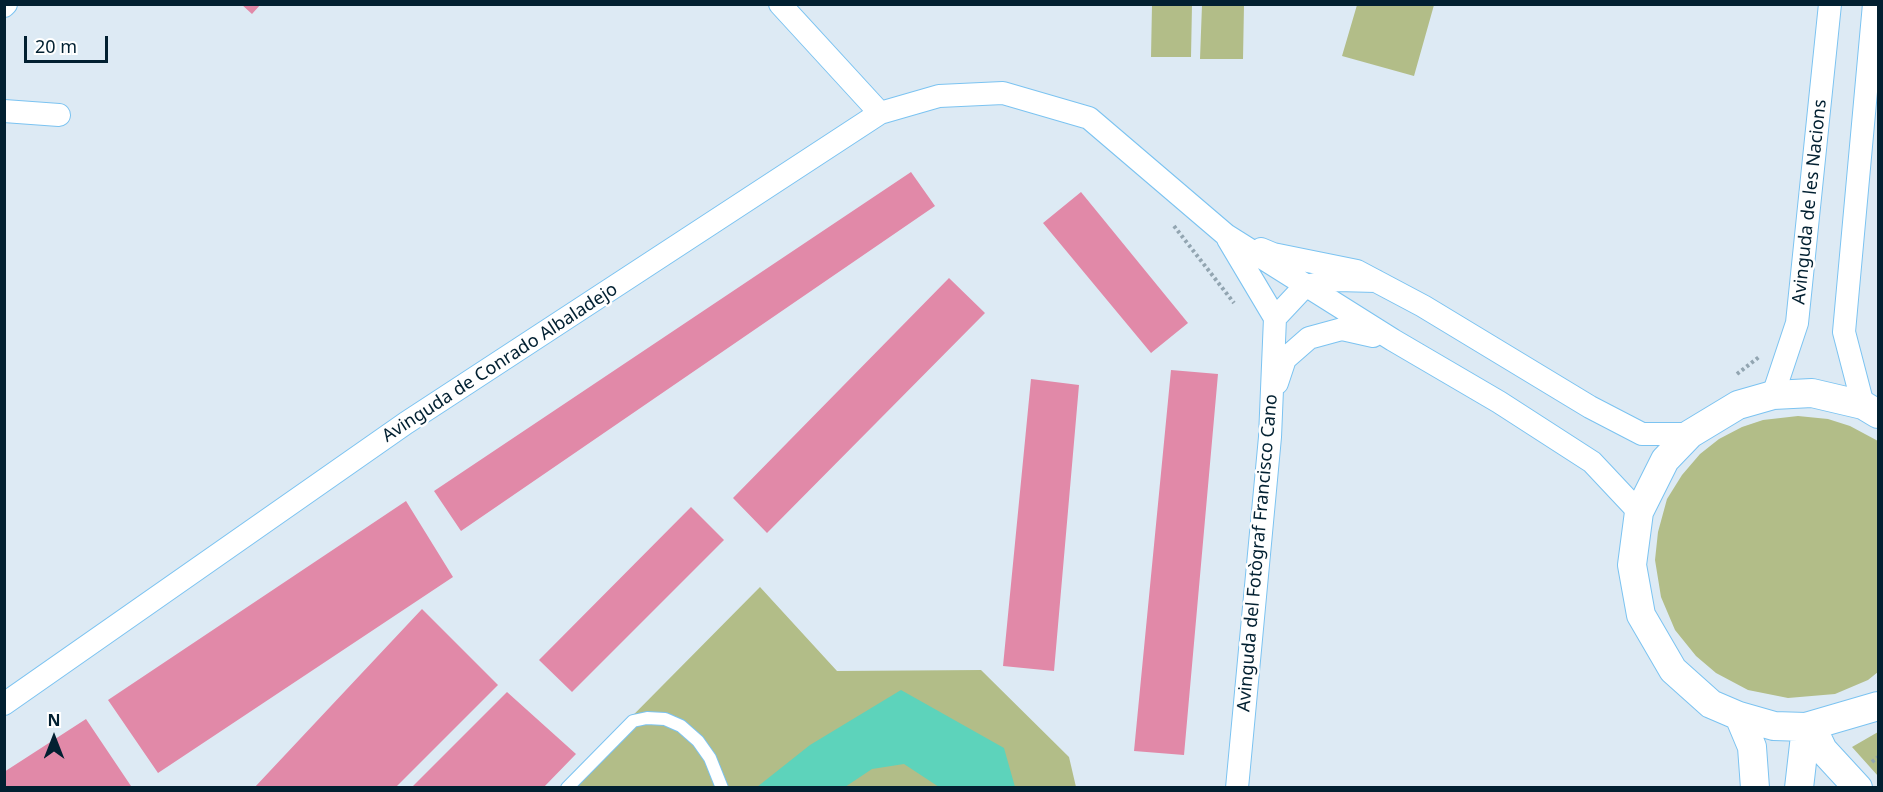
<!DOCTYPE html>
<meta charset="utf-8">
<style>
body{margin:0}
#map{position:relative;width:1883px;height:792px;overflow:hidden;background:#ddeaf4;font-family:"Noto Sans",sans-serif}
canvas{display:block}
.frame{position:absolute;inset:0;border:6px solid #022031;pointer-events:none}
.north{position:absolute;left:24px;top:708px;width:60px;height:60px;-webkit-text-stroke:4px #fff;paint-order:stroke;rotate:0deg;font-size:16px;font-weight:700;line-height:24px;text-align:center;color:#022031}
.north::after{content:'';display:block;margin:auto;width:21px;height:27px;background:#022031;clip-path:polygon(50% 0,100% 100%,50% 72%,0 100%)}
.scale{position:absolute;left:24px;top:36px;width:84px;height:27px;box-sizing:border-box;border:3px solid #022031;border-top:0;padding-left:8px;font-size:18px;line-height:21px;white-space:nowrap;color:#022031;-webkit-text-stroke:4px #fff;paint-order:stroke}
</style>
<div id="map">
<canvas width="1883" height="792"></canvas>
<div class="frame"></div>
<div class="north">N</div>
<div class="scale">20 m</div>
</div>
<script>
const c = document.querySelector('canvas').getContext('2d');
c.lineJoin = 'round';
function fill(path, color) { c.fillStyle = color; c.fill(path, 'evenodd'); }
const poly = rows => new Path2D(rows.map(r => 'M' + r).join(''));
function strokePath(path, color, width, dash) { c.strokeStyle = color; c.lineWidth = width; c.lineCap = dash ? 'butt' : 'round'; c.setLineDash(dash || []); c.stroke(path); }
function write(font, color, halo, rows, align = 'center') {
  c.font = font + ' "Noto Sans",sans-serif'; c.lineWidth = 5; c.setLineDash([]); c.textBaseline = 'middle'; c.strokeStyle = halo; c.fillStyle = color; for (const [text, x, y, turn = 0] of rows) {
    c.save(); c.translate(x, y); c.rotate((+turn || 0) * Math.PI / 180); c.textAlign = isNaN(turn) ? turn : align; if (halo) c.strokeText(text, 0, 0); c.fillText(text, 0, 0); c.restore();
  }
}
fill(poly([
 [1152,5,1192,5,1191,57,1151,57],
 [1202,5,1244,5,1243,59,1200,59],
 [1357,5,1434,5,1414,76,1342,56],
 [1798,416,1828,419,1850,426,1878,441,1878,672,1868,680,1835,694,1788,698,1748,690,1716,673,1696,656,1675,630,1661,597,1655,560,1658,532,1667,499,1682,475,1700,454,1719,439,1742,427,1763,420],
 [760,587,837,671,981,670,1069,757,1076,787,561,788],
 [1878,732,1878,776,1852,747]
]), '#b2bd88');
fill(poly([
 [901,690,1004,748,1015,787,939,787,904,764,872,769,845,787,757,787,810,745]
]), '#5dd3bb');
fill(poly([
 [241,4,261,4,252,14],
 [911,172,935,206,461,531,434,491],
 [1081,192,1188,323,1151,353,1043,223],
 [949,278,985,313,767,533,733,498],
 [1171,370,1218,374,1184,755,1134,751],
 [1031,379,1079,385,1054,671,1003,666],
 [406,501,453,577,158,773,108,700],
 [691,507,724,540,572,692,539,660],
 [422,609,498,685,395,788,254,788],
 [507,692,576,754,543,788,411,788],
 [86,719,131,786,4,788,4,772]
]), '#e189a8');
const service = poly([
 [567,788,633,721,647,718,665,719,681,726,698,741,710,758,722,788]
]);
const minor = poly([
 [780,4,880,113],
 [4,6,6,4],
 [4,111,59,115],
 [1228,239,1275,318],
 [1261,249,1273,254,1357,271,1423,306,1590,407,1642,434,1690,434],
 [1277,383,1285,359,1309,338,1342,329,1373,336],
 [1773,395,1797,323,1830,4],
 [1863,405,1844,332,1874,4],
 [4,704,406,423,880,113,939,96,1003,93,1089,118,1226,235,1393,340,1499,402,1592,462,1639,512],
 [1237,788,1270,437,1275,318,1305,286,1337,280,1376,281]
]);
const tertiary = poly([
 [1878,414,1863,405,1812,393,1773,395,1738,405,1690,434,1665,460,1639,512,1632,565,1641,615,1673,670,1711,704,1739,716,1774,726,1806,727,1878,706],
 [1739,716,1752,747,1755,788],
 [1812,727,1823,750,1858,788],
 [1799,788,1806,727]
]);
strokePath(service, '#7bc3f1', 14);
strokePath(minor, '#7bc3f1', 24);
strokePath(tertiary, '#7bc3f1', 30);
strokePath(poly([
 [1174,226,1234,303],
 [1737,374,1759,357],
 [1872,762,1878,757]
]), '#92a5b1', 4, [3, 3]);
strokePath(service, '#fff', 12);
strokePath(minor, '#fff', 22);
strokePath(tertiary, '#fff', 28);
write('18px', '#022031', '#fff', [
 ["Avinguda de les Nacions",1810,202,-84],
 ["Avinguda de Conrado Albaladejo",500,363,-33],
 ["Avinguda del Fotògraf Francisco Cano",1258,553,-85]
]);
</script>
